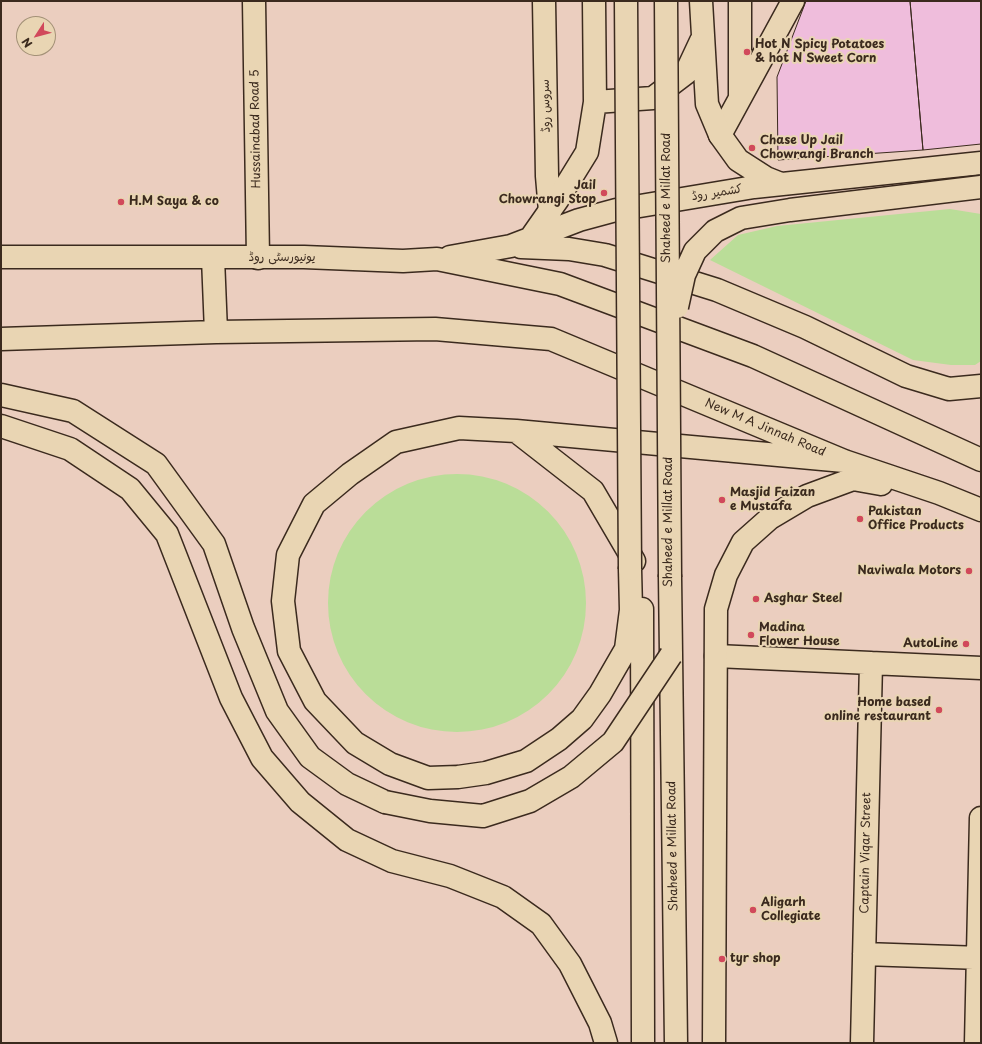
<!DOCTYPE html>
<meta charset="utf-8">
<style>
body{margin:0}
#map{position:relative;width:982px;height:1044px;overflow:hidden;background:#ebcebf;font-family:"Playpen Sans",sans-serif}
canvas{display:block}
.frame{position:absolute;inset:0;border:2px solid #3b2a1e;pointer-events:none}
.north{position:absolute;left:16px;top:16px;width:40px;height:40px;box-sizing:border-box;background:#e9d5b3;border:1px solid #a39177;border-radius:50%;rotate:234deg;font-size:11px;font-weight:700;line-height:16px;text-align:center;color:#3b2a1e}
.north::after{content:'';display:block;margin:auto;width:14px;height:18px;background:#d1495b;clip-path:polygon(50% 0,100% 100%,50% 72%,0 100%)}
</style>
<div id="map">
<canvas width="982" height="1044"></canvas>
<div class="frame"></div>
<div class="north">N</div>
</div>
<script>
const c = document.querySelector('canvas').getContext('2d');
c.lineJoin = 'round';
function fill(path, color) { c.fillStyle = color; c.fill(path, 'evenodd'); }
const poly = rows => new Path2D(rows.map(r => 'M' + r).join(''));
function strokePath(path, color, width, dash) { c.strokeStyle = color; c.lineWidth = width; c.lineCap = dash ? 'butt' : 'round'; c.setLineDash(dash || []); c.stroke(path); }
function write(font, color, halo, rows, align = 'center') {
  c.font = font + ' "Playpen Sans","Playpen Sans Arabic",sans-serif'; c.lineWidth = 4; c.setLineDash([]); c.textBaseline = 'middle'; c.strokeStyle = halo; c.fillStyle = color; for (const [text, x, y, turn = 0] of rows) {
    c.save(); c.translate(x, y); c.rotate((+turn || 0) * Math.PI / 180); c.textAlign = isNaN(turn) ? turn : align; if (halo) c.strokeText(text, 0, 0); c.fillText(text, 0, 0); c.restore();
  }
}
fill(poly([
 [950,209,981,214,981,361,975,365,951,365,913,360,710,260,738,235,777,226],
 '328 603a129 129 0 1 1 258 0a129 129 0 1 1-258 0Z'
]), '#badd98');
const building = poly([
 [806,1,910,1,923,150,778,160,777,77,806,1],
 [910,1,981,1,981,144,923,150,910,1]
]);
fill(building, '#efbddc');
strokePath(building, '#3b2a1e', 1);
const minor = poly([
 [254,1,258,258],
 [544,1,547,176,550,211],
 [740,1,740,96],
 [720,135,793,1],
 [716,656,981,668],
 [864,954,981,958],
 [862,1043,871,663],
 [976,1043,981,818]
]);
const major = poly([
 [701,1,707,104,720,135,738,160,766,178,781,184],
 [595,102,653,98,686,73,701,41],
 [530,239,558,199,587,152,595,102,594,1],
 [521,247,569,249,605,255,717,290,805,327,906,376,949,389,981,386],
 [1,257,304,257,403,261,437,259,560,284,753,356,981,460],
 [450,257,511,246,579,220,616,210,754,187,981,163],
 [213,258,216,332],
 [1,339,216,332,435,329,551,339,844,461,939,493,981,510],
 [1,395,73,411,156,464,214,544,243,628,277,711,310,757,347,784,385,802],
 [1,426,70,449,130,489,167,534,231,698,262,758,300,802,347,840,392,861,450,876,503,897,541,924,570,964,600,1023,606,1043],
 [516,431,593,491,634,561],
 [630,569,631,610,626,649,600,694,582,719,559,739,526,761,486,773,458,777,428,778,390,764,355,743,315,701,289,651,283,601,288,555,314,504,350,474,396,442,459,428,516,431,844,461],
 [670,577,676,1043],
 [642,609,643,1043],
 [714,1043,716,609,726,575,743,542,770,518,807,496,853,479,881,484]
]);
strokePath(minor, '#3b2a1e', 25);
strokePath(major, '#3b2a1e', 25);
strokePath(minor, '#e9d5b3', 22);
strokePath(major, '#e9d5b3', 22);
const majorBridge = poly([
 [626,1,630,569],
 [666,1,670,577],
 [677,307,684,275,695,251,715,231,741,218,790,210,981,187],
 [385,802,430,811,483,816,530,801,571,777,613,742,671,655]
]);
strokePath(majorBridge, '#3b2a1e', 25, []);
strokePath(majorBridge, '#e9d5b3', 22);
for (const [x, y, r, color] of [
 [747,52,4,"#d1495b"],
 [752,148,4,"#d1495b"],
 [604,193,4,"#d1495b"],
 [121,202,4,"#d1495b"],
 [722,500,4,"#d1495b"],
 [860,519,4,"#d1495b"],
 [969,571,4,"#d1495b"],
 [756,599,4,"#d1495b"],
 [751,635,4,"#d1495b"],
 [966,644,4,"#d1495b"],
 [939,710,4,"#d1495b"],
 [753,910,4,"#d1495b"],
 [722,959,4,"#d1495b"]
]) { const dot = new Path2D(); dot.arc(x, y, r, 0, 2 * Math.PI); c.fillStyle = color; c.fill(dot); strokePath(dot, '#e9d5b3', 1.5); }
write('bold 12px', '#3b2a1e', '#e9d5b3', [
 ["Hot N Spicy Potatoes",755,45],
 ["& hot N Sweet Corn",755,59],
 ["Chase Up Jail",760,141],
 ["Chowrangi Branch",760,155],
 ["Jail",596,186,"right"],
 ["Chowrangi Stop",596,200,"right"],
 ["H.M Saya & co",129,202],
 ["Masjid Faizan",730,493],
 ["e Mustafa",730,507],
 ["Pakistan",868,512],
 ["Office Products",868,526],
 ["Naviwala Motors",961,571,"right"],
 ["Asghar Steel",764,599],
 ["Madina",759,628],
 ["Flower House",759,642],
 ["AutoLine",958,644,"right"],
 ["Home based",931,703,"right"],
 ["online restaurant",931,717,"right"],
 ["Aligarh",761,903],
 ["Collegiate",761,917],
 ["tyr shop",730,959]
], 'left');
write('12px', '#3b2a1e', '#e9d5b3', [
 ["سروس روڈ",546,106,-91],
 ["Hussainabad Road 5",256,129,-91],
 ["کشمیر روڈ",717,193,-9],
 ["Shaheed e Millat Road",667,198,-90],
 ["یونیورسٹی روڈ",282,258],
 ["New M A Jinnah Road",765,428,23],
 ["Shaheed e Millat Road",669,522,-90],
 ["Shaheed e Millat Road",673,846,-91],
 ["Captain Viqar Street",866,853,-89]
]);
</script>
